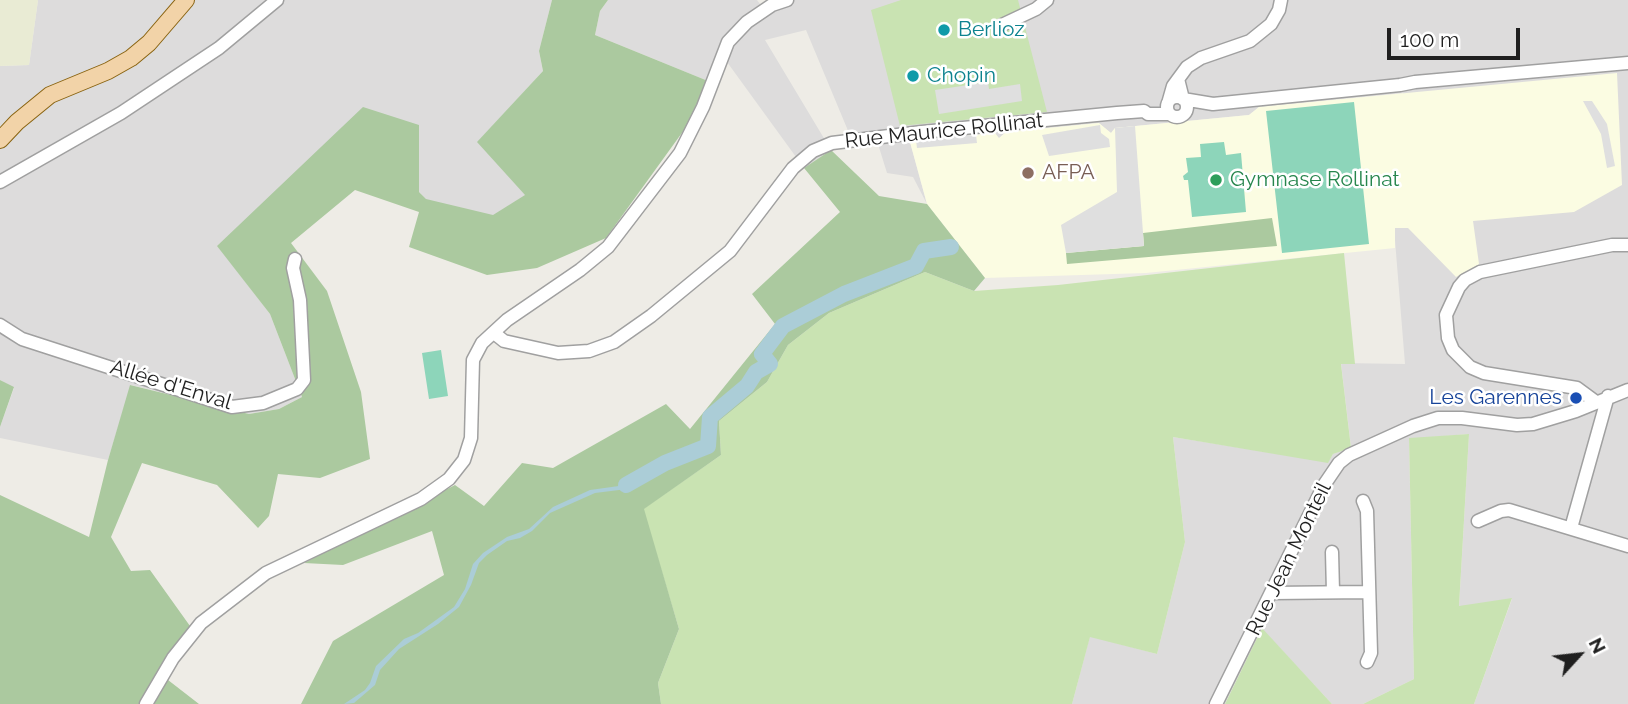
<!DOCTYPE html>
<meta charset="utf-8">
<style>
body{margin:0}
#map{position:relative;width:1628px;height:704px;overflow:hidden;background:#eeece6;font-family:Raleway,sans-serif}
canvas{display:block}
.north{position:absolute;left:1544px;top:620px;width:70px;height:70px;-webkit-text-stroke:5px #fff;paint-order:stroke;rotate:63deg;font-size:19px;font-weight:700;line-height:28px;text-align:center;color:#1f1f1f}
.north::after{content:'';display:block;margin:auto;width:24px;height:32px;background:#1f1f1f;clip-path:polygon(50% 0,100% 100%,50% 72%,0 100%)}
.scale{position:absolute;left:1387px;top:28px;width:133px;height:32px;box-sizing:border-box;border:4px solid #1f1f1f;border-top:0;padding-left:9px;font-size:21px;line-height:24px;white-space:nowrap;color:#1f1f1f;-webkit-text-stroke:5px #fff;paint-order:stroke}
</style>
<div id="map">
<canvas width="1628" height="704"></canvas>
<div class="north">N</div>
<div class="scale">100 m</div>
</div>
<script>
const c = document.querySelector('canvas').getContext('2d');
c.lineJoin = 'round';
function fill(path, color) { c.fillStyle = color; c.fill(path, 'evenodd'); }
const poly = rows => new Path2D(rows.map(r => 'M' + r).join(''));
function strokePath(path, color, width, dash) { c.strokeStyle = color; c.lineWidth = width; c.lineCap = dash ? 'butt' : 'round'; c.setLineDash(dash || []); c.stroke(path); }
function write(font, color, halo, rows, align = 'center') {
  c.font = font + ' Raleway,sans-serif'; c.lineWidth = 5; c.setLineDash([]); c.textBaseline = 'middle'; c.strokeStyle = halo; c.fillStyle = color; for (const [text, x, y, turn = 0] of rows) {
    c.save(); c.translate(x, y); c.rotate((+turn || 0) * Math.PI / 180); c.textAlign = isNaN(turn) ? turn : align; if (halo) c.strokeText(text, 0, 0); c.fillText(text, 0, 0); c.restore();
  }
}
fill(poly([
 [38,0,552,0,539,51,543,71,478,142,526,195,493,216,426,200,419,192,419,125,218,246,270,314,302,397,279,409,249,414,131,385,108,460,0,438,0,427,14,388,0,380,0,66,29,65],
 [608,0,757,0,760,4,773,0,1628,0,1628,704,1474,704,1512,599,1459,607,1469,434,1409,439,1414,679,1363,704,1332,704,1262,629,1225,704,1072,704,1090,636,1157,654,1185,542,1173,437,1328,462,1333,454,1351,447,1341,363,1405,364,1394,228,1407,228,1403,93,1259,107,1249,115,1115,128,1111,133,1098,123,1007,132,998,139,994,133,910,142,927,204,913,177,887,173,878,144,854,145,806,30,765,40,831,150,804,168,727,62,708,81,595,35,600,11]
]), '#dddcdc');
fill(poly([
 [1617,73,1622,185,1574,212,1473,221,1479,264,1456,277,1408,228,1395,228,1395,248,1146,273,985,278,927,204,910,142,995,133,999,138,1006,132,1099,123,1111,133,1115,128,1249,115,1259,107]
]), '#fbfce2');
fill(poly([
 [0,0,38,0,29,65,0,66]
]), '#e9ebd4');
fill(poly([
 [901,0,1018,0,1047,112,900,126,871,10],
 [1344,253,1355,364,1341,364,1351,448,1333,454,1328,463,1173,437,1185,542,1157,654,1090,637,1072,704,661,704,658,683,679,629,643,509,721,455,719,421,767,382,788,345,829,313,925,272,974,291,1058,285],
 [1469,434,1459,606,1512,598,1474,704,1363,704,1414,679,1409,438],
 [1262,628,1332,704,1225,704]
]), '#c9e3b2');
fill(poly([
 [552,0,608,0,600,11,595,35,708,81,684,130,606,238,537,268,487,275,409,247,419,212,355,190,291,243,327,291,361,392,370,459,320,478,278,474,269,516,258,528,217,485,142,463,111,537,131,571,150,570,190,626,159,673,199,704,0,704,0,495,89,537,108,460,130,385,249,414,279,409,302,397,270,314,217,246,363,107,419,125,419,192,426,199,493,215,525,195,477,142,543,71,539,51],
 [831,150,879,196,927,204,985,278,974,291,925,272,829,313,788,345,767,382,719,421,721,455,644,509,679,629,658,683,661,704,301,704,333,641,444,575,432,531,343,565,304,563,455,485,484,506,522,463,553,468,666,404,690,429,775,324,752,294,840,212,804,168],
 [1272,218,1277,246,1067,264,1066,253,1144,246,1143,233],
 [0,380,14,387,0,427]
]), '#abc99f');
fill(poly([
 [1354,102,1369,244,1282,253,1266,111],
 [1224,142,1226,155,1241,153,1246,212,1192,217,1188,180,1184,180,1183,176,1188,172,1186,158,1201,157,1200,144],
 [441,350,448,396,429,399,422,353]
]), '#8dd5ba');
fill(poly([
 [988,82,989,89,1020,84,1022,101,939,114,935,90],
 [1583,101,1592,101,1607,124,1615,166,1607,168,1601,134],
 [1100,125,1101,133,1109,139,1110,147,1049,156,1042,135],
 [1135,126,1144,246,1066,253,1061,225,1117,192,1115,128],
 [976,135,977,143,917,148,916,140]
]), '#dfdfdf');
fill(poly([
 [626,485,627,489,595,493,550,513,532,531,520,538,507,541,487,555,479,563,471,585,459,607,438,624,399,649,380,670,375,685,354,703,344,704,365,690,370,683,376,666,404,639,418,633,454,607,465,589,473,564,483,553,507,537,529,529,553,507,590,490]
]), '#abcdd7');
strokePath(poly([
 [626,485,665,463,708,446,710,417,747,386,756,372,770,364,762,354,783,326,844,294,916,266,924,251,951,247]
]), '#abcdd7', 16);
const minor = poly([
 [1002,25,1036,9,1047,0],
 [1178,79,1183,99,1213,104,1400,85,1415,82,1628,63],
 '1167 107a10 10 0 1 1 20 0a10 10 0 1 1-20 0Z',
 [1169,100,1173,86,1187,67,1201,58,1250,41,1271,24,1279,10,1281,0],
 [0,182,121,113,219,48,277,0],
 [0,325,22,339,232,407,263,403,297,389,304,380,300,300,293,268,295,259],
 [494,333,504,341,558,353,589,351,614,342,651,316,730,251,793,168,813,151,832,143,922,132,1117,113,1144,111,1148,114,1169,114],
 [1596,402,1577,388,1484,373,1470,367,1453,350,1448,338,1446,315,1459,287,1465,280,1480,272,1612,245,1628,245],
 [1363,501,1367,511,1371,653,1367,662],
 [1478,521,1501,511,1509,510,1628,546],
 [1571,528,1608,396],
 [1332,552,1333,592],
 [1272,593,1368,592],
 [146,704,173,658,201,623,266,573,421,499,449,479,464,460,471,438,473,360,482,343,507,320,580,270,608,247,680,153,703,107,728,42,747,22,772,5,787,0],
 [1216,704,1324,485,1339,463,1349,455,1413,426,1438,418,1462,418,1517,425,1533,424,1576,411,1628,390]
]);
const major = poly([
 [0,140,17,122,50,95,108,71,131,58,149,43,186,0]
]);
strokePath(minor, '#a0a0a0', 15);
strokePath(major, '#896310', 18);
strokePath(minor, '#fff', 12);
strokePath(major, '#f2d3a8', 16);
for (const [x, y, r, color] of [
 [944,30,7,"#0f9aa8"],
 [913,76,7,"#0f9aa8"],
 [1028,173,7,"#8d6e63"],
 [1216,180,7,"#2e9e5b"],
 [1576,398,7,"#1a4fb4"]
]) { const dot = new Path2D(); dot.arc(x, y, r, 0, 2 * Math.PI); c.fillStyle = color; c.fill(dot); strokePath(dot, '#fff', 2.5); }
write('21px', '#0d838f', '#fff', [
 ["Berlioz",958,30],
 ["Chopin",927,76]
], 'left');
write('21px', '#1f1f1f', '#fff', [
 ["Rue Maurice Rollinat",944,131,-6],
 ["Allée d'Enval",171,385,17],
 ["Rue Jean Monteil",1289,559,-64]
]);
write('21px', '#785e54', '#fff', [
 ["AFPA",1042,173]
], 'left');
write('21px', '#27864d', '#fff', [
 ["Gymnase Rollinat",1230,180]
], 'left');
write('21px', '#164399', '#fff', [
 ["Les Garennes",1562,398]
], 'right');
</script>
